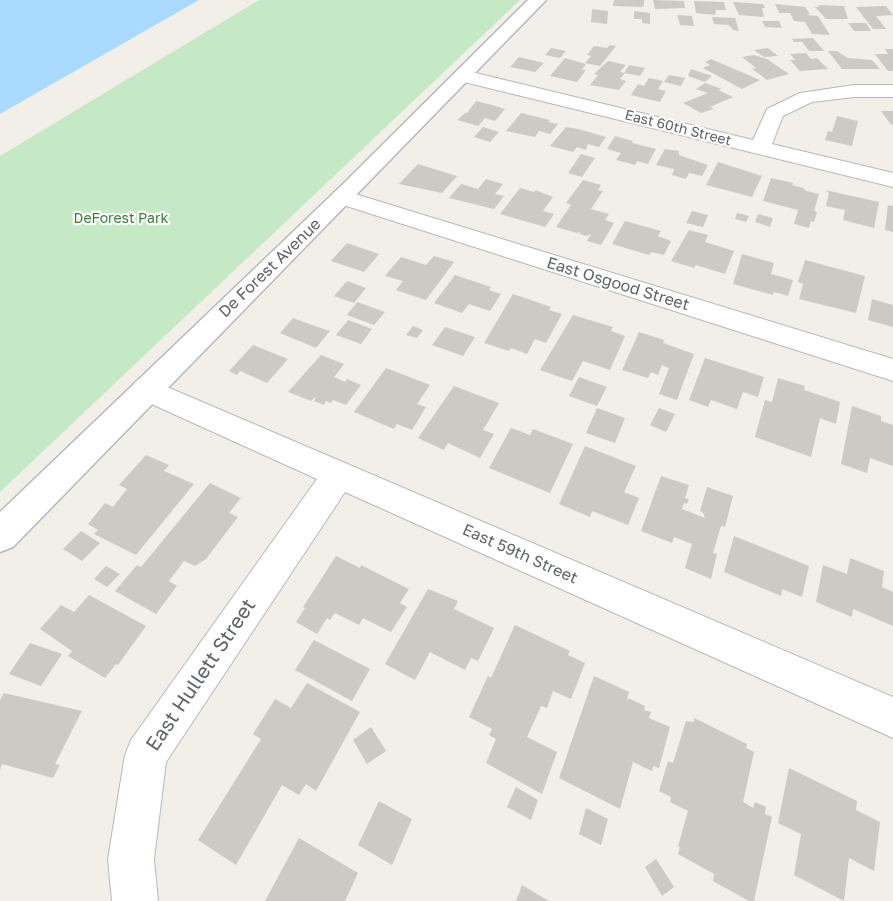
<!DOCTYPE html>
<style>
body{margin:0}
canvas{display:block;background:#f1efe8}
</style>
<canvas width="893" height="901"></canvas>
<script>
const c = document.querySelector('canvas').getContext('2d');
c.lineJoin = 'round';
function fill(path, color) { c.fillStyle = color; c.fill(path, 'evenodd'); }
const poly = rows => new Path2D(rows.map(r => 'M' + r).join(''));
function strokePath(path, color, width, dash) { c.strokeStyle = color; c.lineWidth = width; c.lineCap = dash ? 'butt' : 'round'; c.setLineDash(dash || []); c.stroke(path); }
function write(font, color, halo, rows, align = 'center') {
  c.font = font + ' "Golos Text",sans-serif'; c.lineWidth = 4.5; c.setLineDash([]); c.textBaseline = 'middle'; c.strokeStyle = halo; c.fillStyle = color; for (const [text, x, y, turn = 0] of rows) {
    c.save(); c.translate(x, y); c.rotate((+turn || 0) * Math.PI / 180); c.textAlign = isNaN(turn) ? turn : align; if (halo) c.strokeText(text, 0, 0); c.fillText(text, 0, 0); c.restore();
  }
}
fill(poly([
 [259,0,520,0,0,492,0,156]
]), '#c5e8c5');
fill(poly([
 [0,0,199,0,0,114]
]), '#aadaff');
fill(poly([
 [614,0,644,0,644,5,643,7,613,6],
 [653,0,684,1,685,8,655,9],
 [694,1,724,2,726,10,716,10,715,15,696,13],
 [733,2,763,4,765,8,762,8,764,17,739,15],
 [775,4,805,7,810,14,806,15,818,16,830,35,812,34,805,22,794,21,790,13,779,13],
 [818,5,844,6,848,19,826,19,815,7,819,7],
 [886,6,893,15,876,16,886,29,873,29,856,7],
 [592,9,608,11,607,24,591,22],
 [634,11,650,13,650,24,642,23,642,19,634,19],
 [677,15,692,16,694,26,680,25],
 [712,17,735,18,739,31,733,30,729,25,714,24],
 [762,21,779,21,782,28,765,27],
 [848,23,866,23,871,31,854,31],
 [813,38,824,51,809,51,802,42,794,42,792,39],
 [610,45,616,46,600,66,585,63,591,56,587,55,594,46,607,48],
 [551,48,566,51,560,58,545,55],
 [768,48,778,56,764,57,754,50],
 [885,49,893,49,893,71,888,71,875,54,888,54],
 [828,51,837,51,848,58,872,60,880,69,842,69],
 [806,53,811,59,817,58,828,69,800,71,790,60,795,60,790,54],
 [754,55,767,59,789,74,767,80,752,69,756,68,742,57],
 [519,57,544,63,535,72,510,67],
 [565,58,586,64,582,70,586,70,577,82,550,76],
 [711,59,760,80,742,89,703,68,710,65,705,62],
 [608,61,626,65,620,72,625,73,620,79,626,81,619,90,590,85,598,75,594,74],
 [629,65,645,68,640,76,624,73],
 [691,69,712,76,705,82,688,76],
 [669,75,685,78,681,86,664,82],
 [649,78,663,81,658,89,666,91,660,102,631,95,638,84,644,86],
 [705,83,722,89,718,90,733,97,710,107,714,109,701,113,683,103,708,93,696,89],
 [476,101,492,105,505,109,495,121,485,118,478,126,457,120,465,113,467,113],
 [881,111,893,111,893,124,891,125],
 [521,113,550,120,548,122,558,124,550,134,539,131,535,137,506,131],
 [837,116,858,121,852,146,825,140,828,131,832,132],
 [483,127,499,132,490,142,474,137],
 [566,127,578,129,606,137,599,147,588,144,586,150,577,147,573,152,550,146],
 [615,136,633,141,632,143,656,149,648,164,637,161,635,165,616,160,621,153,607,149],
 [665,149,679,151,679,155,708,165,702,176,689,173,686,179,672,175,674,169,656,165],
 [581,154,595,158,582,177,568,173],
 [718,162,762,176,752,197,706,185],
 [418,164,457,176,442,193,399,184],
 [771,178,793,183,792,185,803,188,806,191,819,194,814,211,817,212,814,222,811,221,809,228,794,224,798,210,763,201],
 [486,179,503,184,495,194,504,196,494,209,449,198,461,184,478,189],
 [583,180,601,185,598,190,603,191,591,209,609,214,605,220,614,223,601,245,587,241,591,234,587,236,579,234,580,232,577,233,556,227,571,205,566,203],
 [520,188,534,192,535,190,553,197,543,211,554,214,545,227,500,214],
 [825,190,879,202,874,228,843,220,845,210,826,206,829,193],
 [888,205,893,206,893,232,885,230],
 [692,211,708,215,703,227,686,223],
 [737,213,749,216,746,222,735,219],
 [758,214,773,218,770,227,755,222],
 [625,221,661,231,658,236,671,241,664,255,651,252,649,255,612,244],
 [689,230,708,235,705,242,734,251,725,274,696,265,694,268,671,261],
 [347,243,379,254,364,272,331,261],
 [742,254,774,263,771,274,793,280,788,296,774,292,773,295,733,284],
 [434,256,454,262,426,300,396,290,403,281,385,276,401,257,426,265],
 [805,260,865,276,856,313,799,299,803,284,798,282],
 [455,275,491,287,489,290,501,294,490,311,469,304,462,313,434,303],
 [347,281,366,288,354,303,334,296],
 [513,294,551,307,549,310,562,314,546,343,535,339,527,354,511,348,509,351,484,343],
 [872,299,893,305,893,327,868,320],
 [357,302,385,312,374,325,347,315],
 [573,315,613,327,611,331,625,336,610,370,583,361,572,381,540,370],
 [293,318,309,324,330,331,316,348,280,333],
 [348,320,372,329,361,344,336,335],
 [413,326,423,330,417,338,406,335],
 [445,327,475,337,463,356,432,345],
 [639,332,664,340,663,343,694,354,677,400,659,394,669,368,662,365,658,375,651,372,648,378,622,370],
 [253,345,288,359,267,383,240,371,237,375,229,371],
 [321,355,344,364,334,377,345,382,347,379,361,385,346,405,333,400,331,403,326,401,324,405,314,401,316,397,315,397,311,401,288,392],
 [705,358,764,377,758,397,743,392,737,409,711,400,708,407,689,400],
 [386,368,430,385,417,404,426,407,412,430,397,424,394,429,354,412],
 [579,377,607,387,597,406,569,396],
 [778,378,805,386,804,390,840,402,836,424,820,418,811,457,755,437,765,400,772,402],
 [454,386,499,403,483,430,494,434,480,458,448,443,444,450,418,438],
 [852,406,881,416,881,421,893,425,893,466,870,458,867,473,841,464],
 [597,408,625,418,615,443,586,433],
 [659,408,675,414,666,432,650,425],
 [511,428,530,435,533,429,573,444,550,493,489,468],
 [585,446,636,466,624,492,639,498,628,525,592,511,590,517,559,504],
 [146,455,169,465,164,471,194,484,136,555,94,534,98,530,88,524,105,503,113,507,116,503,127,489,119,485],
 [661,476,689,485,685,498,689,499,687,504,684,503,682,509,705,518,703,513,700,511,707,487,733,496,725,527,721,526,713,553,717,554,711,579,685,568,692,544,674,537,672,543,641,531],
 [210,483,241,498,229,513,238,517,206,559,195,566,184,561,169,581,177,586,156,614,115,591,137,565,141,567],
 [81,531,100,543,82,561,63,549],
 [734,536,809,566,802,597,782,589,781,596,724,572],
 [336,556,360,568,361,565,409,589,400,603,407,607,391,632,363,618,359,625,335,613,330,620,327,618,317,634,296,622,305,608,303,607],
 [850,558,884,571,882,587,893,592,893,626,853,609,852,617,816,602,823,565,847,574],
 [106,566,120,574,107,587,94,579],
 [428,589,458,601,454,609,494,628,478,661,471,658,465,670,430,652,415,680,385,664],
 [89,595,146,626,118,665,116,664,105,678,68,656,72,651,40,629,61,605,74,612],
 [515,625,570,651,568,655,585,663,571,699,553,691,547,708,541,706,527,737,557,752,542,794,486,763,496,739,489,735,492,729,469,717,488,676,491,678],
 [314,640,370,669,352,701,295,670],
 [30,643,62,654,41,686,9,674],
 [594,676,629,692,626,701,628,698,645,706,644,710,651,712,649,718,670,727,659,768,653,766,652,771,633,762,620,809,559,778],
 [307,683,360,712,316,791,306,784,299,795,282,785,236,865,198,840,261,739,253,734,275,699,291,708],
 [4,693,82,711,55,764,60,765,53,778,2,764,0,770,0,700],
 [694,718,747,744,746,748,754,752,743,802,753,808,755,802,766,807,765,814,772,817,754,901,749,901,713,881,714,874,678,854,680,847,678,846,688,811,670,802,671,797,659,791,668,761,673,763,686,721,694,722],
 [371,727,386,751,367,764,353,740],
 [789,768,857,801,856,810,880,822,874,871,849,858,844,901,794,875,801,834,778,823],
 [516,787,538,800,531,820,507,807],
 [379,801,412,819,392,865,358,845],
 [586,808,608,819,601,845,579,834],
 [299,838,358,873,345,901,265,901],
 [656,859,674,887,662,896,645,867],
 [522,885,549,901,516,901]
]), '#cccac5');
const minor = poly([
 [463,70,753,140,767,109,800,93,854,85,893,85,893,97,854,97,812,102,783,116,772,144,893,173,893,187,456,80,454,76,456,72,463,70],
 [342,190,893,359,893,381,334,202,331,197,334,192,342,190],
 [146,378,893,697,893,738,345,492,166,762,154,859,158,901,112,901,108,859,125,755,131,740,317,479,136,397,131,389,136,381,146,378]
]);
const tertiary = poly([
 [528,0,546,0,13,547,0,552,0,512,342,185,528,0]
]);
strokePath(minor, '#b5b8bc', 2);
strokePath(tertiary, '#b5b8bc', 3);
fill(minor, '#fff');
fill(tertiary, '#fff');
write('14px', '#5f6368', '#fff', [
 ["East 60th Street",678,128,14]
]);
write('14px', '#348238', '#fff', [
 ["DeForest Park",121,219]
]);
write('16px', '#5f6368', '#fff', [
 ["De Forest Avenue",270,268,-44],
 ["East Osgood Street",618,284,17],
 ["East 59th Street",520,554,24]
]);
write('20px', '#5f6368', '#fff', [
 ["East Hullett Street",201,675,-56]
]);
</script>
